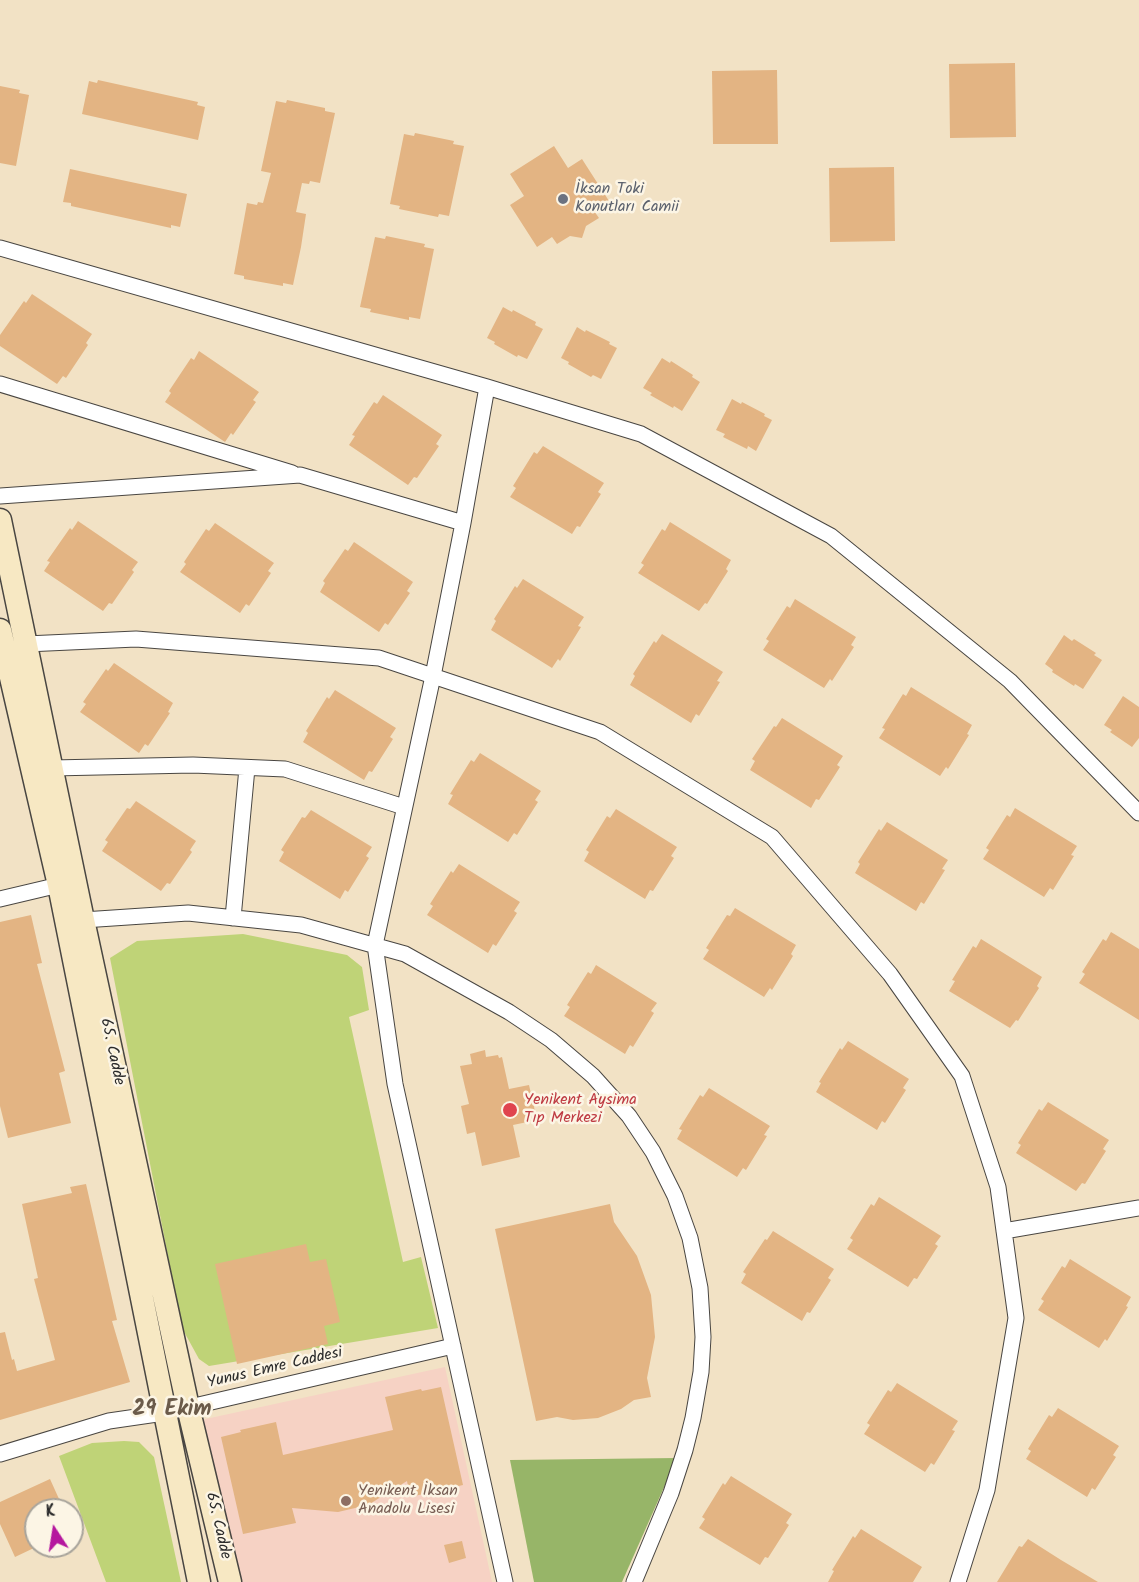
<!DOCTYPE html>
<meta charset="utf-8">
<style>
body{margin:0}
#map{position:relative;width:1139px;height:1582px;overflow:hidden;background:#f2e2c5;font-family:Kalam,sans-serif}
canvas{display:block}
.north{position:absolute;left:24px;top:1498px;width:60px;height:60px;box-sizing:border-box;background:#fcf5e5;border:2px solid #a8a49b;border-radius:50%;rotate:348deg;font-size:16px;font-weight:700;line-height:24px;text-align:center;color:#2b2b2b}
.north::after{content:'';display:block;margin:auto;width:21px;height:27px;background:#b5179e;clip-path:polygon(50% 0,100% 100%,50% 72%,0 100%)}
</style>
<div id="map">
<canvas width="1139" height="1582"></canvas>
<div class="north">K</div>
</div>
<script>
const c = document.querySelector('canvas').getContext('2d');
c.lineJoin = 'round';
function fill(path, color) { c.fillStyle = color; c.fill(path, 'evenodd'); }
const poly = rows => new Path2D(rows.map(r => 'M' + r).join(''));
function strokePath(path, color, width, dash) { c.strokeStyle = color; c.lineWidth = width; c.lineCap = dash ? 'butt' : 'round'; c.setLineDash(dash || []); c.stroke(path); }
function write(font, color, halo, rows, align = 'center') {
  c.font = font + ' Kalam,sans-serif'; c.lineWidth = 5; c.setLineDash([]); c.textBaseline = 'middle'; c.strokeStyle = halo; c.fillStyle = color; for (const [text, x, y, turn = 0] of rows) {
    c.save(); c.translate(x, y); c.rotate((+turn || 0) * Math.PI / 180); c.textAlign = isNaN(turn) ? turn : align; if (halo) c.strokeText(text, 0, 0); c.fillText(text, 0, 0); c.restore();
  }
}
fill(poly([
 [445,1367,492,1582,236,1582,201,1420]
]), '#f6d2c4');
fill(poly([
 [243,934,347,955,362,967,369,1010,349,1017,403,1262,421,1257,438,1328,209,1366,199,1359,182,1328,110,958,137,941],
 [124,1441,139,1442,154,1457,181,1582,106,1582,59,1456,92,1443]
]), '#bfd377');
fill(poly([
 [677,1458,622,1582,534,1582,510,1460]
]), '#97b568');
fill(poly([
 [1015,63,1016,137,950,138,949,64],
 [777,70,778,144,713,144,712,71],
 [98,80,198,102,197,105,205,107,198,140,82,114,89,81,97,83],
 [0,86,20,90,19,93,29,95,16,166,0,163],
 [287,100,325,108,325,111,335,113,320,183,310,181,309,184,302,183,296,212,306,214,301,247,293,285,283,283,283,286,244,279,244,276,234,274,247,203,257,205,258,202,263,203,271,173,261,171,276,101,286,103],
 [415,133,454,141,453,144,464,146,449,216,439,214,438,217,399,209,400,206,390,204,404,134,414,136],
 [554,146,568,168,582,159,609,201,594,211,599,218,586,226,582,238,570,236,557,244,552,237,537,247,510,205,524,196,510,174],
 [894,167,895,241,830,242,829,168],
 [70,169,187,194,180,227,171,225,171,228,71,206,71,203,63,202],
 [386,236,425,244,424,247,434,249,420,319,409,317,409,320,370,312,371,309,360,307,375,237,385,239],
 [32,294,92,334,86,343,88,345,66,378,63,376,57,384,0,346,0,335,24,301,26,303],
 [503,307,512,312,513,310,536,322,535,325,543,329,527,359,518,355,517,357,494,344,495,342,487,338],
 [577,327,585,332,586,330,610,342,609,344,617,348,601,379,593,375,591,377,568,364,569,362,561,358],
 [199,351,259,392,253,400,256,402,233,435,231,433,225,442,165,402,171,393,169,391,191,358,194,360],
 [662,358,670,363,671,361,693,375,692,377,700,382,682,411,674,406,673,408,650,395,652,393,643,388],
 [383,395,442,435,436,444,439,446,417,478,414,477,408,485,349,445,355,436,352,435,374,402,377,404],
 [732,399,741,404,742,402,765,414,764,416,772,420,756,451,748,446,747,449,723,437,725,434,716,430],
 [543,446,604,483,598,492,601,494,580,527,577,526,572,534,510,497,516,488,513,486,534,452,537,454],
 [78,521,138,562,132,570,134,572,112,604,109,603,103,611,44,571,50,562,47,561,70,528,72,530],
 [670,522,731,560,726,569,728,571,707,604,705,603,699,611,638,573,644,565,641,563,662,529,665,531],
 [215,523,274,563,268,571,271,573,249,606,246,604,240,613,180,572,186,564,184,562,206,529,209,531],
 [354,542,413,582,407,591,410,593,388,625,385,623,379,632,320,592,325,583,323,581,345,549,348,551],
 [523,579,584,617,578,626,581,627,560,661,558,659,552,668,491,630,496,621,494,619,515,586,517,588],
 [795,599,856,637,851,645,854,647,832,681,830,679,824,688,763,650,769,641,766,639,787,606,790,608],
 [662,634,723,672,717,681,720,682,699,716,696,714,691,723,630,685,635,676,633,674,654,641,656,643],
 [1064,635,1072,641,1074,639,1096,653,1094,655,1102,660,1083,689,1075,684,1074,686,1052,672,1053,670,1045,664],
 [114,663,173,703,168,712,170,713,148,746,145,744,139,753,80,712,86,704,83,702,106,669,108,671],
 [911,687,972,725,967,734,969,735,948,769,946,767,940,776,879,738,885,729,882,728,903,694,906,696],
 [335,690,396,728,390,737,393,739,372,772,369,771,364,780,303,742,308,733,306,731,327,697,329,699],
 [1123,696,1139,707,1139,738,1132,747,1110,732,1112,730,1104,725],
 [782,718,843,756,837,765,840,767,819,800,816,799,811,808,750,770,755,761,752,759,774,726,776,727],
 [480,753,541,791,535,800,538,802,517,835,514,833,508,842,448,804,453,795,450,794,471,760,474,762],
 [136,801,196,841,190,850,192,852,170,884,167,883,161,891,102,851,108,842,105,840,127,808,130,809],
 [1015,808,1077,846,1071,855,1074,856,1053,890,1050,888,1044,897,983,859,989,850,986,848,1007,815,1010,817],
 [616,809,677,847,671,856,674,858,653,891,650,890,645,899,584,861,589,852,586,850,607,816,610,818],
 [311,810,372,847,366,856,369,858,348,892,345,890,340,899,279,861,284,852,281,850,302,817,305,818],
 [887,822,948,860,942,869,945,870,924,904,921,902,916,911,855,873,860,864,858,862,879,829,881,831],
 [459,864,520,902,514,911,517,913,496,946,493,944,488,953,427,915,433,906,430,904,451,871,453,873],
 [735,908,796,945,791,954,793,956,772,990,770,988,764,997,703,959,709,950,706,948,727,915,730,916],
 [31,915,42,963,37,964,65,1071,59,1073,71,1123,8,1138,0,1106,0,922],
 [1111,932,1139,949,1139,1020,1079,983,1085,974,1082,972,1103,939,1106,941],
 [981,939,1042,977,1037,986,1039,988,1018,1021,1016,1020,1010,1028,949,991,955,981,952,980,973,946,976,948],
 [596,965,657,1003,651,1011,654,1013,633,1047,630,1045,625,1054,564,1016,570,1007,567,1005,588,972,591,974],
 [848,1041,909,1079,903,1088,906,1090,885,1123,882,1121,877,1130,816,1092,821,1083,819,1082,840,1048,842,1050],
 [485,1050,486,1057,498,1055,499,1058,502,1057,509,1089,529,1085,537,1120,513,1125,520,1157,482,1166,475,1132,467,1134,461,1106,469,1104,460,1066,472,1064,470,1054],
 [709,1088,770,1126,764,1135,767,1136,746,1170,743,1168,737,1177,677,1139,682,1130,679,1129,700,1095,703,1097],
 [1048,1102,1109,1140,1103,1149,1106,1151,1085,1184,1082,1183,1076,1191,1016,1153,1021,1145,1018,1143,1039,1109,1042,1111],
 [86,1184,117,1320,112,1321,130,1382,0,1420,0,1333,5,1332,12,1360,14,1359,17,1371,55,1360,34,1279,38,1278,22,1204,72,1193,70,1187],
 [879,1197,941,1236,935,1244,938,1246,917,1279,914,1278,908,1287,847,1249,853,1240,850,1238,871,1204,874,1206],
 [610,1204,614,1222,637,1256,651,1295,655,1337,647,1378,651,1397,634,1400,621,1409,598,1418,573,1420,557,1417,536,1421,495,1229],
 [773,1231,834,1269,828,1278,831,1280,810,1313,807,1312,802,1321,741,1283,746,1274,743,1272,765,1239,767,1240],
 [306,1244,310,1262,326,1259,340,1322,324,1326,328,1344,237,1364,215,1264],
 [1070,1259,1131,1297,1126,1306,1128,1307,1107,1341,1105,1339,1099,1348,1038,1310,1044,1301,1041,1299,1062,1266,1065,1268],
 [897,1383,958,1421,952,1430,955,1431,934,1465,931,1463,925,1472,864,1434,870,1425,867,1423,888,1390,891,1392],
 [441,1387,463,1485,410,1497,407,1481,368,1505,338,1512,292,1508,296,1523,243,1534,221,1437,241,1432,240,1430,276,1422,283,1455,393,1430,385,1397,421,1389,422,1391],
 [1058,1408,1119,1446,1113,1455,1116,1457,1095,1490,1092,1488,1087,1497,1026,1459,1031,1451,1028,1449,1049,1415,1052,1417],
 [731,1476,792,1514,786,1523,789,1525,768,1558,765,1557,760,1565,699,1528,705,1519,702,1517,723,1483,725,1485],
 [50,1479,64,1510,36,1510,36,1547,15,1557,0,1524,0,1502],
 [861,1529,922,1567,913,1582,828,1582,834,1571,832,1570,853,1536,855,1538],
 [1028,1539,1061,1560,1098,1582,997,1582,1019,1546,1022,1547],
 [462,1541,466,1558,449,1563,444,1545]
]), '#e3b483');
const street = poly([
 [0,248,487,387,641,434,831,536,1010,681,1139,813],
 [0,384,292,473],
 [487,387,463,523,433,676,375,945,395,1084,505,1582],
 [0,496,300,475,463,523],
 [26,644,136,639,379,658,600,732,772,837,890,974,962,1076,998,1187,1016,1318,987,1490,958,1582],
 [52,768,193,765,285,769,404,807],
 [0,899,59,885],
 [233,918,247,768],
 [83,920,188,913,301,925,405,954,509,1012,551,1040,593,1076,629,1116,653,1152,675,1196,690,1238,700,1288,703,1337,701,1372,693,1418,685,1450,671,1493,634,1582],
 [1004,1231,1139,1208],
 [0,1454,109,1421,164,1413,453,1346]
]);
const secondary = poly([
 [0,520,83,920,188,1407,230,1582],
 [0,630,59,885,199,1582]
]);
strokePath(street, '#494642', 17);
strokePath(secondary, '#494642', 25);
strokePath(street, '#fff', 15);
strokePath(secondary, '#f7e8c3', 22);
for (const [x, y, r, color] of [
 [563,199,6,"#6b7280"],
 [510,1110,8,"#e0444e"],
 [346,1501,6,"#8d6e63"]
]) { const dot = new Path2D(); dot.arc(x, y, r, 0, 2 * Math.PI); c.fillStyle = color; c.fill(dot); strokePath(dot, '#fcf5e5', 2); }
write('16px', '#5b616d', '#fcf5e5', [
 ["İksan Toki",575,190],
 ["Konutları Camii",575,208]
], 'left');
write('16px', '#2b2b2b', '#fcf5e5', [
 ["65. Cadde",111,1052,78],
 ["Yunus Emre Caddesi",275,1369,-13],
 ["65. Cadde",217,1526,77]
]);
write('16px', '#be3a42', '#fcf5e5', [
 ["Yenikent Aysima",524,1101],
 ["Tıp Merkezi",524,1119]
], 'left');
write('16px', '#785e54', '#fcf5e5', [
 ["Yenikent İksan",358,1492],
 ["Anadolu Lisesi",358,1510]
], 'left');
write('bold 22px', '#6b5b4a', '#fcf5e5', [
 ["29 Ekim",172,1411]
]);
</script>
